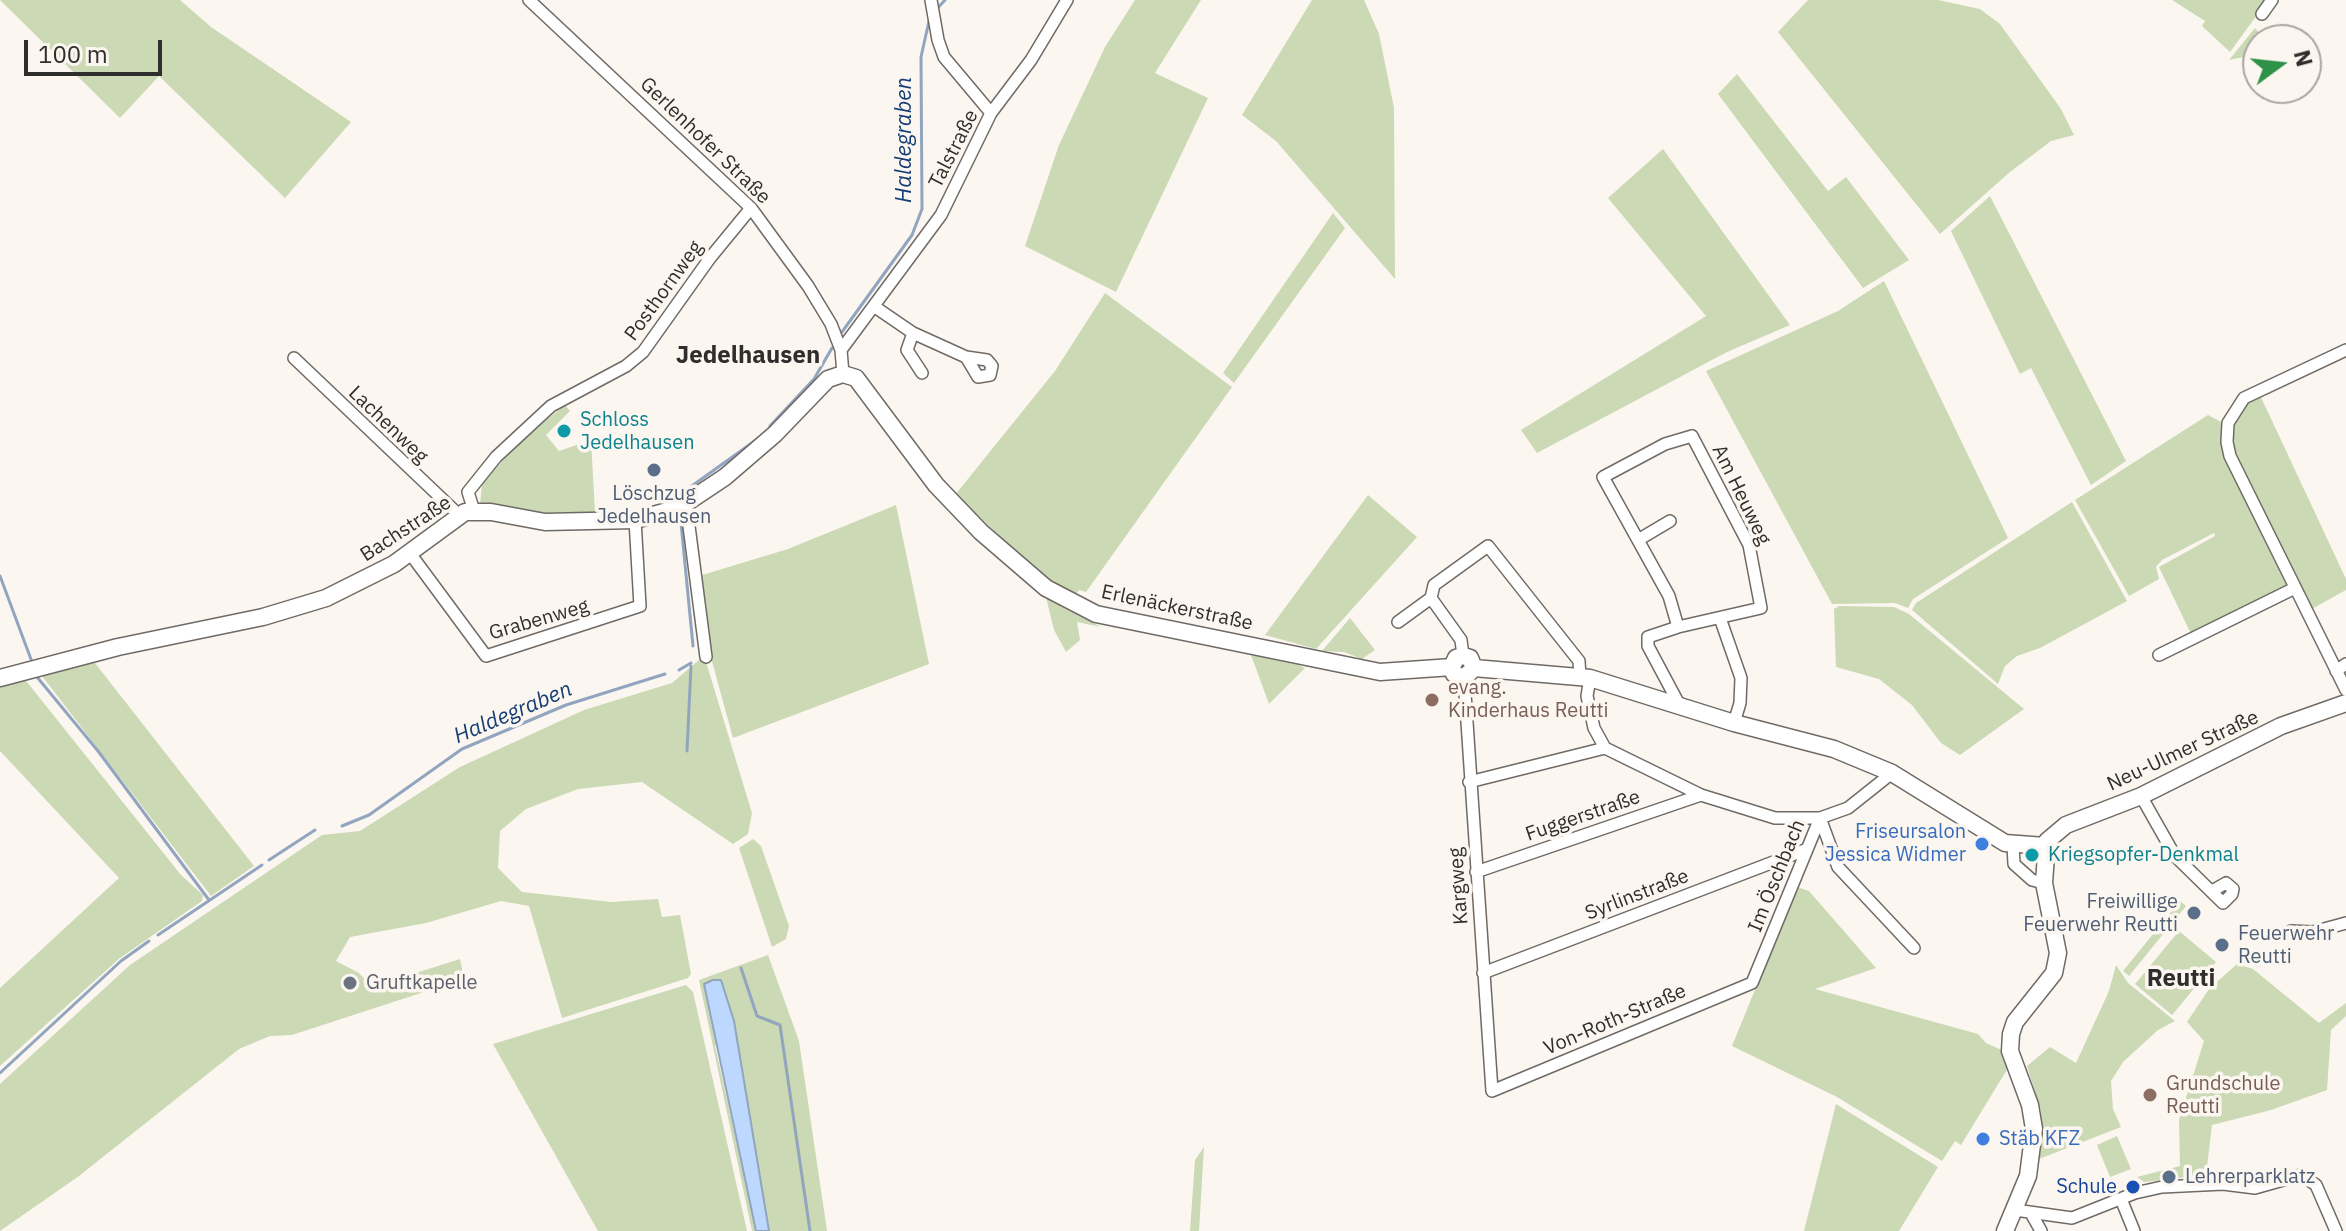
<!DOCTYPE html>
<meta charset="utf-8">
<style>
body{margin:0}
#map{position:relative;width:2346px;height:1231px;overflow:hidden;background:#fcf6f0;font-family:"IBM Plex Sans",sans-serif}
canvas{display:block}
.north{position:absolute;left:2242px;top:24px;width:80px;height:80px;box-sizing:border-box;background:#fcf6f0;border:2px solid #aaa6a2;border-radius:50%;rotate:75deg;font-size:22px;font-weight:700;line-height:32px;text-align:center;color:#302e2c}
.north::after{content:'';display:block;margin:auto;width:28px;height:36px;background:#2d9247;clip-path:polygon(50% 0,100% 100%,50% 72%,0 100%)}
.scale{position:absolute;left:24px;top:40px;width:138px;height:36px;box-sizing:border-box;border:4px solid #302e2c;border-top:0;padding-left:10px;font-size:24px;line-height:28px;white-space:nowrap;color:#302e2c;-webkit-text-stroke:6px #fcf6f0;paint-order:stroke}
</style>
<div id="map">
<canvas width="2346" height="1231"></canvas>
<div class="north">N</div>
<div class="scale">100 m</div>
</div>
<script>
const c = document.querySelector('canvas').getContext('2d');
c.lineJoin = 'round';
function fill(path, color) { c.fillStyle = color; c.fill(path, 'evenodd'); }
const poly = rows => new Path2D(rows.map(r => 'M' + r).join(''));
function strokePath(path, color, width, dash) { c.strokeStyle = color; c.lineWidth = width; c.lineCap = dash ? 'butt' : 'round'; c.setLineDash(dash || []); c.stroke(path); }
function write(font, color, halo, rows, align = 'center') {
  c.font = font + ' "IBM Plex Sans",sans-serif'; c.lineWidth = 7; c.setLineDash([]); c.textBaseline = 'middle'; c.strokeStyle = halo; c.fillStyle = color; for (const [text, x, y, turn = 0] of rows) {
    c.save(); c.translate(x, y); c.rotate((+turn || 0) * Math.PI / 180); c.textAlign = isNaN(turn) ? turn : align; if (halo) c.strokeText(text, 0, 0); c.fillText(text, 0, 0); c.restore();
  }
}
fill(poly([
 [0,0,180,0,211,27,351,122,285,198,159,76,120,118],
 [1135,0,1201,0,1155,73,1208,98,1116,292,1025,246,1059,145,1105,47],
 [1312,0,1364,0,1379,34,1394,108,1395,279,1276,141,1242,115],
 [1808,0,1938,0,1980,9,2000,24,2061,109,2074,135,2051,141,2010,172,1940,234,1778,32],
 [2172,0,2268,0,2230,52,2202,26,2205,21],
 [2255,28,2265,40,2258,40,2258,54,2229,60],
 [1737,74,1828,191,1846,177,1909,260,1863,288,1718,94],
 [1663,149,1790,325,1727,352,1537,453,1521,430,1706,316,1608,198],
 [1990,196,2126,461,2091,485,2031,368,2020,374,1951,231],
 [1333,213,1345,228,1234,383,1223,373],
 [1884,281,2008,538,1913,599,1908,608,1895,603,1832,604,1706,371,1838,311],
 [1105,293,1232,387,1086,592,1079,590,1074,597,1045,577,955,495,1055,371],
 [2259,393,2346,579,2346,590,2310,610,2235,454,2233,425,2246,402],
 [565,405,570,411,546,435,559,451,591,440,595,513,613,512,614,517,547,517,480,504,482,485,494,470,526,436],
 [2208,415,2225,424,2224,432,2289,587,2192,636,2159,567,2215,536,2214,533,2162,560,2156,567,2159,579,2129,596,2075,500],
 [1368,495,1417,537,1316,649,1265,635],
 [2072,502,2127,601,2040,648,2017,656,2005,666,1998,684,1912,610,1916,603],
 [896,505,929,664,733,738,710,654,699,576,788,549],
 [1046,597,1065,609,1101,627,1077,622,1080,640,1066,652,1054,630],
 [1839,606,1894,607,1909,614,2024,709,1960,755,1941,743,1912,705,1879,679,1836,667,1834,609],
 [1350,618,1375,650,1362,659,1344,652,1322,651],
 [1251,655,1298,665,1305,668,1269,704],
 [91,658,254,866,211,896,39,672],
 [700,659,706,662,752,813,748,834,733,844,642,782,578,789,526,809,500,831,498,868,522,892,611,902,658,899,662,917,680,915,691,974,688,978,562,1018,529,906,501,901,426,923,350,937,336,961,359,973,372,987,460,959,464,979,292,1035,270,1036,239,1049,79,1176,0,1231,0,1084,130,965,322,835,360,831,460,767,584,710,672,683],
 [23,677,181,875,203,895,202,901,120,958,0,1066,0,988,119,878,0,751,0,683],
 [753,839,761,846,789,926,786,939,772,947,739,848],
 [1797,887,1809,891,1876,968,1815,989,1978,1034,1986,1043,2004,1051,2008,1068,1961,1145,1955,1141,1942,1161,1837,1097,1732,1046],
 [2180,901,2186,906,2129,976,2123,971],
 [2179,931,2216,962,2172,1015,2135,984],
 [768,955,799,1041,827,1231,769,1231,734,1021,715,1046,754,1220,756,1231,752,1231,699,980],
 [2237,964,2253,969,2319,1023,2346,1003,2346,1016,2331,1030,2327,1090,2271,1110,2212,1125,2206,1175,2144,1182,2137,1177,2180,1166,2179,1120,2204,1041,2187,1022,2209,989],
 [2116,965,2128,983,2175,1021,2158,1030,2123,1062,2111,1081,2113,1109,2121,1127,2039,1159,2041,1111,2027,1066,2050,1047,2076,1063,2109,991],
 [686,985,693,992,747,1231,598,1231,493,1044],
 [1836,1104,1938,1167,1899,1231,1804,1231],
 [2117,1136,2131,1169,2110,1177,2097,1145],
 [1204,1147,1199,1231,1190,1231,1195,1160]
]), '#cbd9b4');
const water = poly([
 [713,980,721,980,734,1021,769,1231,756,1231,704,984,713,980]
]);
fill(water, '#bcd8fe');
strokePath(water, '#92a5bf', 2);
strokePath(poly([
 [935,11,945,0],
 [842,332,912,235,922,209,921,57,929,21],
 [770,426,814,379,832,348],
 [689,488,756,440],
 [681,523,693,646],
 [0,576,32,662],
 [679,670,691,663],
 [37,677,98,751,209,900],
 [687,751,691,666],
 [342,826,369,815,462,749,566,705,665,674],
 [269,860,315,830],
 [158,935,262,865],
 [741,968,757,1016,780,1025,810,1231],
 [0,1073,121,961,149,941]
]), '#92a5bf', 3);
const street = poly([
 [529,0,751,208,808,286,831,324,841,350,843,374],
 [931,0,938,40,944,57,991,113],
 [2262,14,2272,0],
 [875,307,913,333,966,357,978,377,990,375,992,366,987,360,966,357],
 [913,333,907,350,922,373],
 [841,350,941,215,991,113,1031,60,1067,0],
 [2346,350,2244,398,2228,423,2227,442,2230,456,2346,690],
 [294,358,459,515],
 [1692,436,1749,545,1761,608,1678,627,1669,596,1603,477,1665,444,1692,436],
 [686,503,706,657],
 [474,511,468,492,496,457,551,406,626,366,643,352,710,258,751,208],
 [1638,540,1670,521],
 [409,552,486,656,640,606,635,520],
 [1720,618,1741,678,1740,703,1734,723],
 [1398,622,1431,598],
 [1678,627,1648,637,1648,646,1680,706],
 [2159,655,2295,588],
 [1463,656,1461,640,1431,598,1434,585,1488,546,1579,661,1580,677],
 [2336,671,2346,664],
 [1464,678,1492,1091,1752,983,1820,818,1848,808,1892,773],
 [1590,678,1587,696,1594,728,1605,748,1701,795,1775,818,1820,818,1838,867,1914,948],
 [1469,782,1605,748],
 [2141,796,2175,856,2223,903,2232,894,2233,889,2226,883,2212,891],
 [2013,845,2014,864,2032,880,2044,883],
 [1476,872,1701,795],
 [2291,931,2313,932,2346,923],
 [1483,973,1805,850],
 [2121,1199,2134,1231],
 [2015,1210,2072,1218,2135,1193,2162,1187,2223,1184,2255,1188,2301,1175,2316,1185,2336,1231],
 [2031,1213,2041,1231]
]);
const secondary = poly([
 [1452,667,1456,658,1463,656,1470,658,1474,668],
 [1452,667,1454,674,1464,678,1474,668],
 [1474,668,1590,678,1734,723,1834,749,1892,773,2005,843,2045,846],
 [0,678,118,647,263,617,326,598,394,564,465,512,491,512,545,522,635,520,664,512,686,503,725,477,775,434,828,379,843,374,856,378,936,485,981,532,1046,588,1096,614,1380,672,1452,667],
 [2005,1231,2028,1176,2034,1129,2030,1105,2010,1051,2011,1034,2015,1022,2054,973,2058,953,2044,883,2047,841,2066,825,2141,796,2281,726,2346,703]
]);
strokePath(street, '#706a66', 14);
strokePath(secondary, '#706a66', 19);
strokePath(street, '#fff', 11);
strokePath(secondary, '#fff', 16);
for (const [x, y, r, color] of [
 [564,431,8,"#0f9aa8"],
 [654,470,8,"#5c6f8a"],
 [1432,700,8,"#8d6e63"],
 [1982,844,8,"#3f7fe0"],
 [2032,855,8,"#0f9aa8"],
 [2194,913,8,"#5c6f8a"],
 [2222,945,8,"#5c6f8a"],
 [350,983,8,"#6b7280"],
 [2150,1095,8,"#8d6e63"],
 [1983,1139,8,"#3f7fe0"],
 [2169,1177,8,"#5c6f8a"],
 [2133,1187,8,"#1a4fb4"]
]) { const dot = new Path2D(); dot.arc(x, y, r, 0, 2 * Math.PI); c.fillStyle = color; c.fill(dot); strokePath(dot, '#fcf6f0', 3); }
write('20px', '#302e2c', '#fcf6f0', [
 ["Gerlenhofer Straße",705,141,44],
 ["Talstraße",954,149,-63],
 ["Posthornweg",664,291,-54],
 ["Lachenweg",388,425,44],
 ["Am Heuweg",1741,495,64],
 ["Bachstraße",406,529,-33],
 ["Erlenäckerstraße",1177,608,12],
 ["Grabenweg",539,620,-16],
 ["Neu-Ulmer Straße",2183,751,-25],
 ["Fuggerstraße",1583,816,-19],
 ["Im Öschbach",1777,876,-68],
 ["Kargweg",1459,886,-94],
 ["Syrlinstraße",1637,895,-21],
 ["Von-Roth-Straße",1615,1020,-23]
]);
write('20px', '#0d838f', '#fcf6f0', [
 ["Schloss",580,420],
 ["Jedelhausen",580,443],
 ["Kriegsopfer-Denkmal",2048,855]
], 'left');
write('20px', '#4e5e75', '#fcf6f0', [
 ["Löschzug",654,494,"center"],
 ["Jedelhausen",654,517,"center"],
 ["Freiwillige",2178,902,"right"],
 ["Feuerwehr Reutti",2178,925,"right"],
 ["Feuerwehr",2238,934],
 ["Reutti",2238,957],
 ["Lehrerparklatz",2185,1177]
], 'left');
write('20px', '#785e54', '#fcf6f0', [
 ["evang.",1448,688],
 ["Kinderhaus Reutti",1448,711],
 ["Grundschule",2166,1084],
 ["Reutti",2166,1107]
], 'left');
write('20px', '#366cbe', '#fcf6f0', [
 ["Friseursalon",1966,832],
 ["Jessica Widmer",1966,855],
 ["Stäb KFZ",1999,1139,"left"]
], 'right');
write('20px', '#5b616d', '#fcf6f0', [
 ["Gruftkapelle",366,983]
], 'left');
write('20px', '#164399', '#fcf6f0', [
 ["Schule",2117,1187]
], 'right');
write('italic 22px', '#143e75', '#fcf6f0', [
 ["Haldegraben",905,140,-90],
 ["Haldegraben",513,713,-23]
]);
write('bold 24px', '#302e2c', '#fcf6f0', [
 ["Jedelhausen",748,356],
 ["Reutti",2181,979]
]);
</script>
